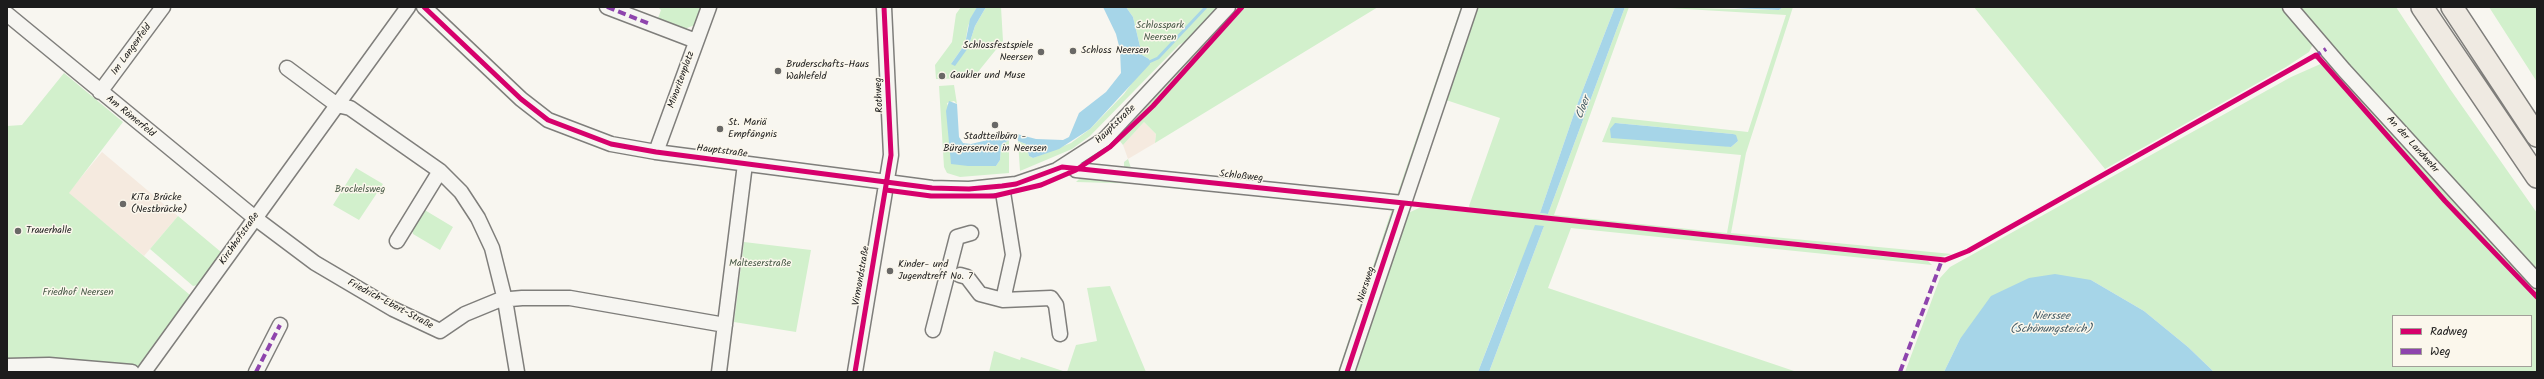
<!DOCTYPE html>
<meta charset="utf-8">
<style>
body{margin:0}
#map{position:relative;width:2544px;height:379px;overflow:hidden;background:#f8f6f0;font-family:Kalam,sans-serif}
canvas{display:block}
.frame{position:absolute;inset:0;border:8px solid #1c1c1c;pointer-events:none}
.legend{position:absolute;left:2392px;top:315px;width:140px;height:52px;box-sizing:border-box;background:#fbf7ec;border:1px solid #a29f99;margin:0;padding:5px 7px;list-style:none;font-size:12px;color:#1c1c1c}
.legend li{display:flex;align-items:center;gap:8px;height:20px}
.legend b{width:20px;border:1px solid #a29f99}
</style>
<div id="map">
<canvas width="2544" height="379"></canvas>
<div class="frame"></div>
<ul class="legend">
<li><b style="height:5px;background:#d6006c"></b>Radweg</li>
<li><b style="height:5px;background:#8e44ad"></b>Weg</li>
</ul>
</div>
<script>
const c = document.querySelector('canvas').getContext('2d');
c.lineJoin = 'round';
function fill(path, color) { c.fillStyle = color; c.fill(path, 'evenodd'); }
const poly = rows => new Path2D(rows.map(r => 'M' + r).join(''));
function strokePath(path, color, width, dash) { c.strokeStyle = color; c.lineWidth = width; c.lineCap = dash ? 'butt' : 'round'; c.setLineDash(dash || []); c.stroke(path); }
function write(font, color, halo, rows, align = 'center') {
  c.font = font + ' Kalam,sans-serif'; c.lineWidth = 3; c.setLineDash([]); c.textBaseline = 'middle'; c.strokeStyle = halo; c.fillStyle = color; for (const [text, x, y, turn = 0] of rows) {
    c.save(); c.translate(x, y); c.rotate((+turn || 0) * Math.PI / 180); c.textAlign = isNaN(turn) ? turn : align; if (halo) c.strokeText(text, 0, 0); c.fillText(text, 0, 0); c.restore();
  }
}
fill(poly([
 [1144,122,1156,134,1155,143,1128,159,1123,145],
 [102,152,178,216,144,256,68,193]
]), '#f5eadf');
fill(poly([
 [658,7,701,7,695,25,687,28,686,31,657,21,661,10],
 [961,7,977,7,968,26,965,44,951,64,968,48,975,26,986,7,1001,7,1003,41,973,78,936,79,935,65,952,42,956,14],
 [1126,7,1219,7,1193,37,1179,45,1090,136,1072,149,1020,171,1018,141,1026,144,1029,156,1033,158,1071,143,1090,129,1124,94,1149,59,1142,55,1133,17],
 [1237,7,1378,7,1155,143,1156,134,1144,122,1123,145,1119,140,1121,135],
 [1461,7,1466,7,1402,199,1131,172,1124,169,1124,162,1128,159,1132,171,1396,198],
 [1474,7,1615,7,1577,105,1540,213,1548,214,1625,7,1629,7,1554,215,1727,233,1741,155,1602,142,1612,117,1748,132,1786,15,1652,7,1779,10,1783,7,1793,7,1746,153,1731,233,1952,254,1941,257,1470,208,1469,206,1500,118,1443,99],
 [1615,123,1733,134,1738,141,1731,147],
 [1974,7,2284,7,2314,42,2309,52,2286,67,2105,169],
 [2296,7,2396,7,2450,89,2537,213,2537,274],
 [2489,7,2537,7,2537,82],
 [2325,62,2333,65,2537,287,2537,372,2214,372,2188,347,2144,311,2091,280,1960,339,1944,372,1905,372,1940,278,1950,267,2291,77],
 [2393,316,2531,316,2531,366,2393,366],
 [64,73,123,122,69,193,190,295,136,369,7,362,7,126,22,125],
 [954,85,957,104,954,101,947,103,968,166,996,166,1000,160,1001,145,1009,140,1009,173,960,177,947,173,944,167,939,86],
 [356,168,383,184,359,220,333,205],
 [1083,175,1385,204,1392,209,1398,210,1344,372,1338,372,1392,209,1148,184,1076,182],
 [1421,207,1928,261,1932,265,1571,228,1548,288,1797,372,1489,372,1544,226,1516,273,1478,372,1351,372,1404,215],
 [423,209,453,227,440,250,413,234,412,228],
 [178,216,221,252,198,285,193,286,150,249],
 [744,242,811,250,796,332,734,322],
 [1110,286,1146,372,1067,372,1076,345,1097,341,1087,288],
 [994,351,1020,360,1021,357,1066,372,989,372]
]), '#d2f0cc');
fill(poly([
 [977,7,986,7,975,26,968,48,955,66,951,64,965,44,970,19],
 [1103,7,1126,7,1133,17,1142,55,1149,59,1150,64,1090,129,1059,149,1033,158,1029,156,1026,144,1018,141,1017,134,1036,139,1063,140,1069,137,1079,113,1106,92,1121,73,1120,50,1116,34],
 [1615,7,1625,7,1548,214,1540,213,1577,105],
 [1711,7,1783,7,1779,10],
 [949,101,957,104,959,137,963,143,971,144,1008,135,1009,140,1001,145,1000,160,996,166,968,166,951,164,946,111],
 [1615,123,1733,134,1736,135,1738,141,1731,147,1611,138,1610,129],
 [1535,225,1544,226,1489,372,1478,372],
 [2055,274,2091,280,2144,311,2188,347,2214,372,1944,372,1960,339,1991,296,2029,278]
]), '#a6d5e8');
strokePath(poly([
 [1149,62,1158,58,1206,7]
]), '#a6d5e8', 3);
const minor = poly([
 [424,7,521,99,548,120,611,144,656,152,887,182,932,188,969,189,1016,184,1057,170,1105,139,1228,7],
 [607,7,696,41],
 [2290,7,2344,70,2537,281],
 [7,14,255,218,315,263,393,309,440,331,465,314,499,300,522,298,570,298,725,325],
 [287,68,337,105,350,108,440,171,461,192,478,218,492,248,505,300,517,372],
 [100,92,163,7],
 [656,152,709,7],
 [1076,170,1403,203],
 [1002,186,1013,255,1003,300,1051,298,1056,305,1060,334],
 [397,241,440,171],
 [960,275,967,277,980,294,1003,300],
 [933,330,957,237,971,233],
 [7,366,49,365,132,372],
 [144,372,408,7],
 [256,372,280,325],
 [719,372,745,164],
 [855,372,891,155,884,7],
 [1347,372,1470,7]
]);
const highway = poly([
 [2422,7,2537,177],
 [2452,7,2537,136]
]);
strokePath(minor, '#7f7e7b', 17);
strokePath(highway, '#7f7e7b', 24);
strokePath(minor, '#f6f5f1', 14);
strokePath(highway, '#efeae2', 21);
strokePath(poly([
 [607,7,650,24],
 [2314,57,2326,49],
 [256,372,280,325],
 [1900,372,1942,260]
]), '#8e44ad', 4, [8, 4]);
strokePath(poly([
 [424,7,521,99,548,120,611,144,656,152,932,188,969,189,1002,186,1016,184,1062,167,1945,260,1968,251,2316,55,2445,201,2537,297],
 [886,190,931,196,994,196,1041,185,1076,170,1110,147,1153,106,1242,7],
 [855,372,891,155,884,7],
 [1347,372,1403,203]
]), '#d6006c', 5);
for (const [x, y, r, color] of [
 [1073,51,4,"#696866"],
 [1041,52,4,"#696866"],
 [778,71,4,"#696866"],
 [942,76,4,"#696866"],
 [995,125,4,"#696866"],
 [720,129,4,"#696866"],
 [123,204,4,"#696866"],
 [18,231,4,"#696866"],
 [890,271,4,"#696866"]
]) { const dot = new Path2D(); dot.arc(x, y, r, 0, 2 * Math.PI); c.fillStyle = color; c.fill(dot); strokePath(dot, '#fbf7ec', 1.5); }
write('10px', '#495a48', '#fbf7ec', [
 ["Schlosspark",1160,26],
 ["Neersen",1160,38],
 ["Brockelsweg",360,190],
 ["Malteserstraße",760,264],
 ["Friedhof Neersen",78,293]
]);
write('10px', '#1c1c1c', '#fbf7ec', [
 ["Schlossfestspiele",1033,46,"right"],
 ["Neersen",1033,58,"right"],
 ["Schloss Neersen",1081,51],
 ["Bruderschafts-Haus",786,65],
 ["Wahlefeld",786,77],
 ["Gaukler und Muse",950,76],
 ["St. Mariä",728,123],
 ["Empfängnis",728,135],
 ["Stadtteilbüro -",995,137,"center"],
 ["Bürgerservice in Neersen",995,149,"center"],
 ["KiTa Brücke",131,198],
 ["(Nestbrücke)",131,210],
 ["Trauerhalle",26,231],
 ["Kinder- und",898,265],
 ["Jugendtreff No. 7",898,277]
], 'left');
write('10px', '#1c1c1c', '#fbf7ec', [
 ["Im Langenfeld",132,50,-54],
 ["Minoritenplatz",682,80,-70],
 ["Rothweg",880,95,-93],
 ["Am Römerfeld",130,117,39],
 ["Hauptstraße",1116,125,-44],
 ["An der Landwehr",2412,145,48],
 ["Hauptstraße",722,152,7],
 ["Schloßweg",1241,177,6],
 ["Kirchhofstraße",240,239,-55],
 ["Virmondstraße",862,276,-80],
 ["Niersweg",1367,285,-72],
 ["Friedrich-Ebert-Straße",390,305,28]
]);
write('italic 11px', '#405862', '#fbf7ec', [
 ["Cloer",1584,108,-70],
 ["Nierssee",2051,317],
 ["(Schönungsteich)",2051,330]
]);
</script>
